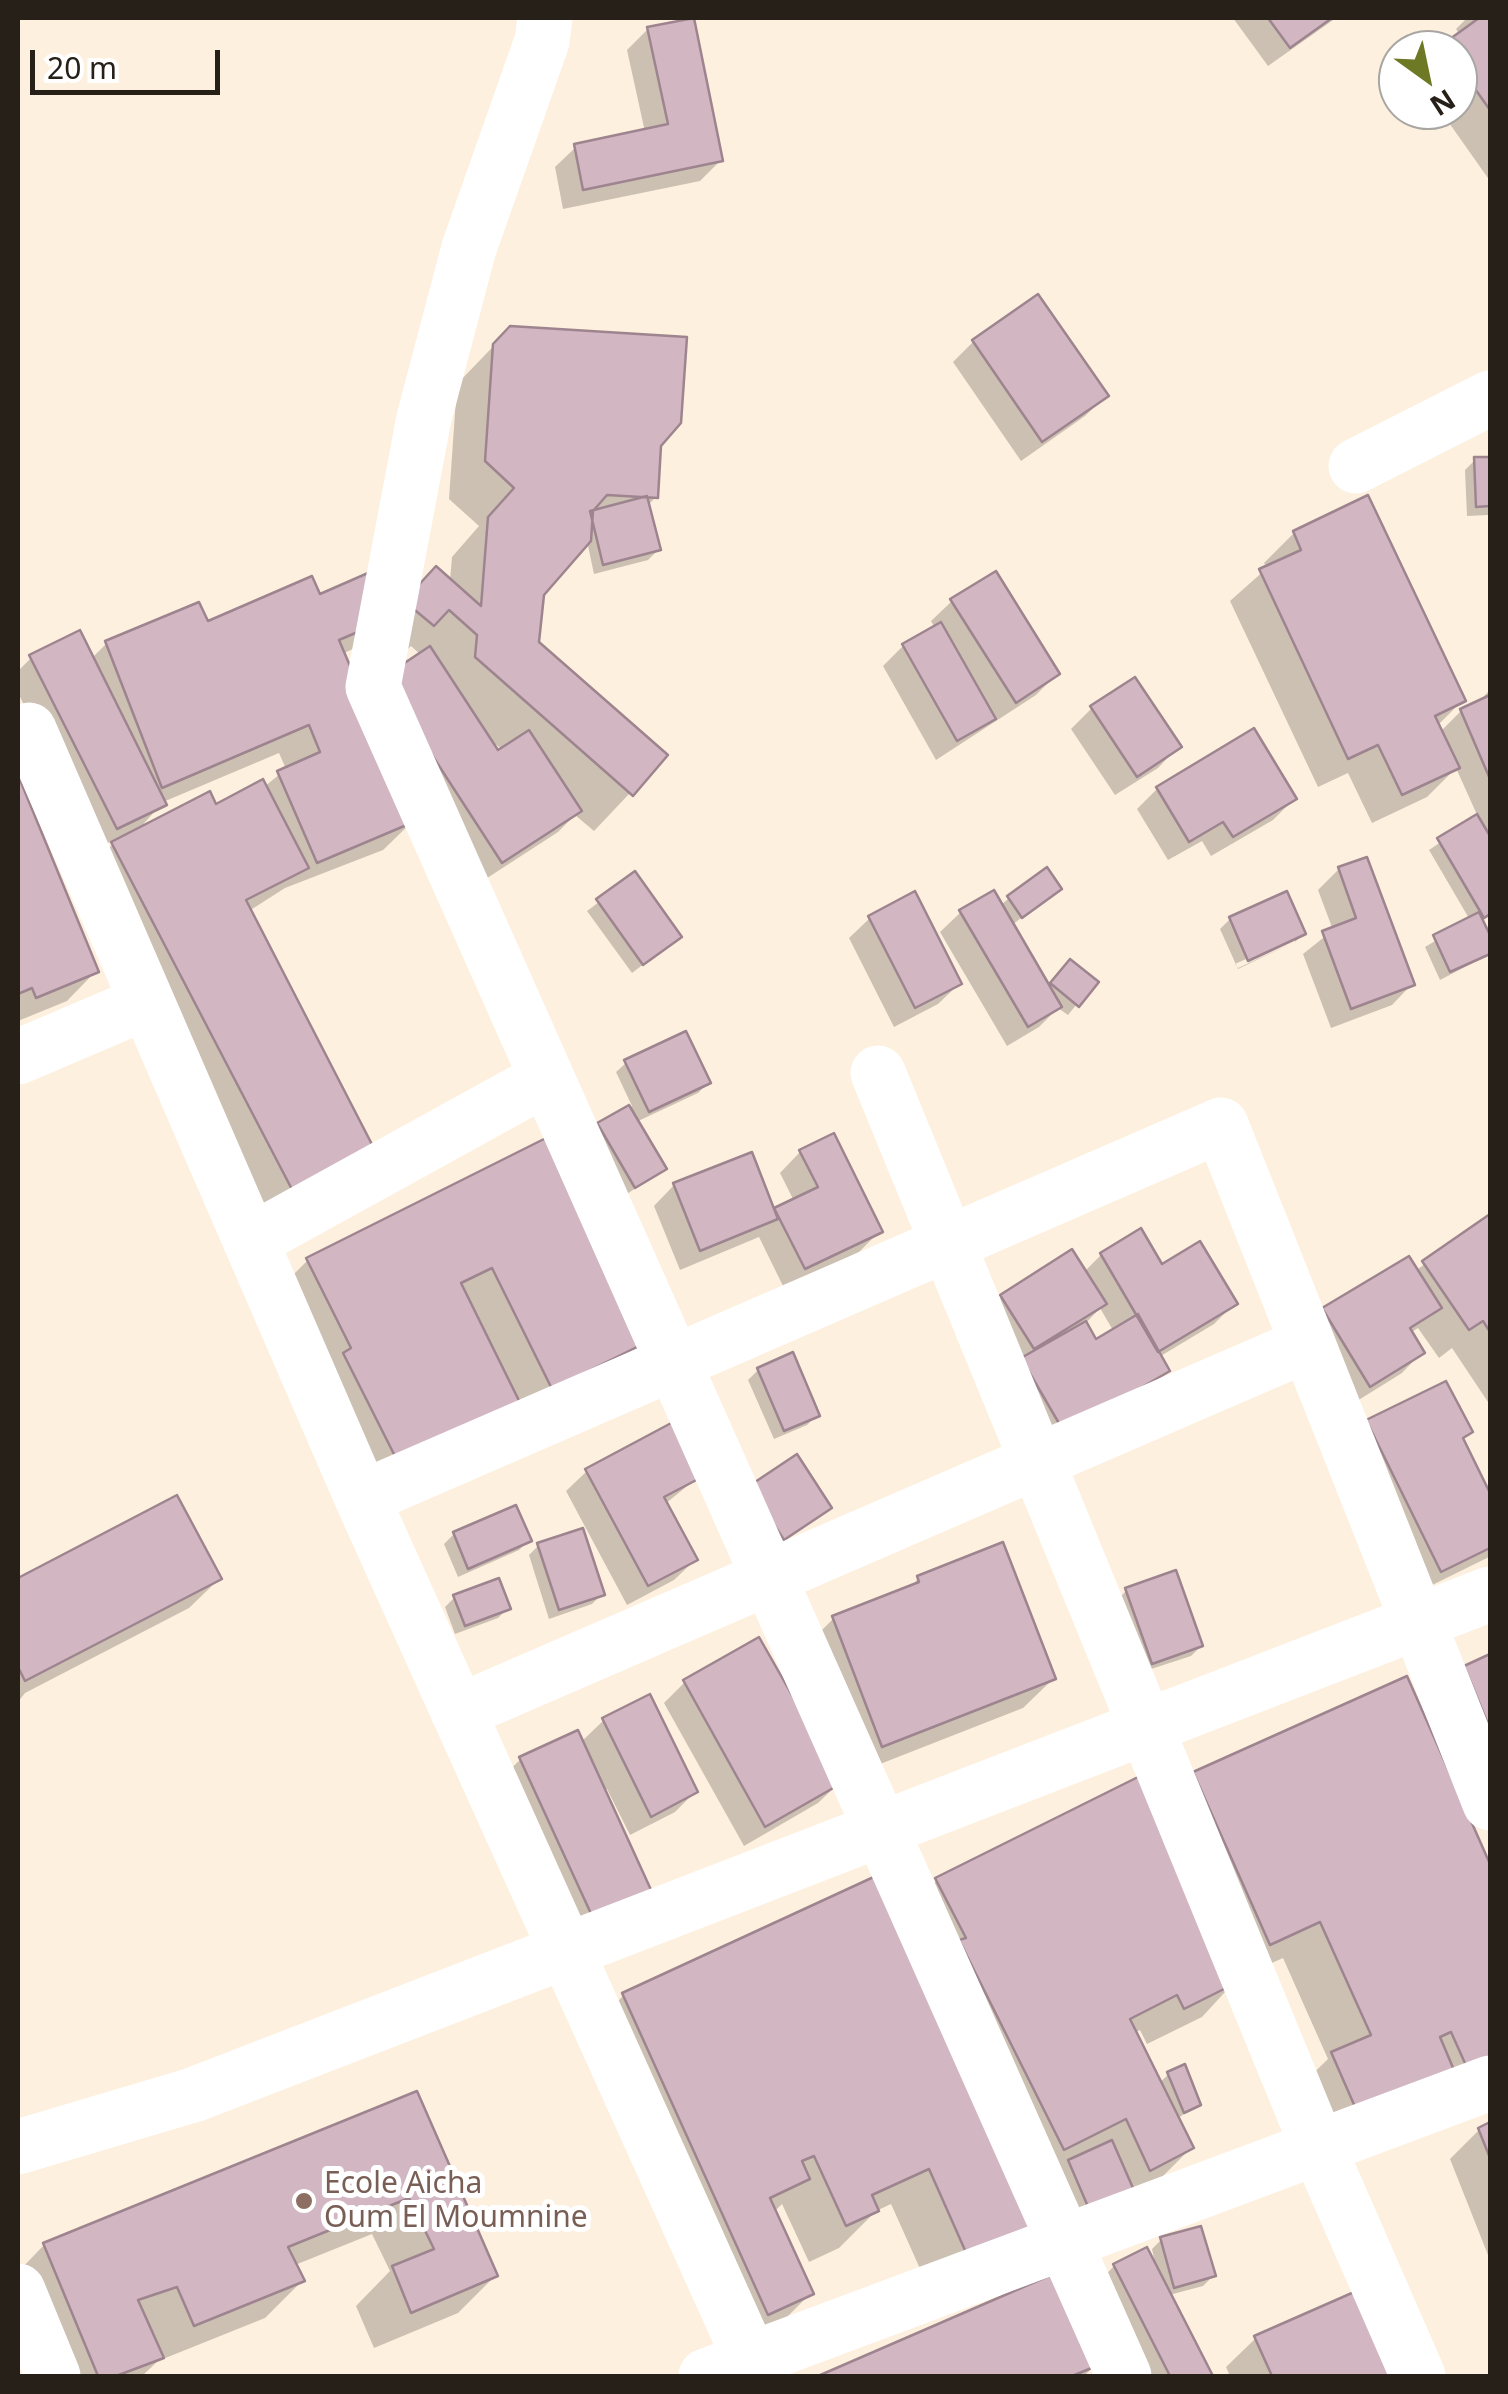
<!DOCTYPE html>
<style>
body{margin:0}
#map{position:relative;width:1508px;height:2394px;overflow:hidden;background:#fef0de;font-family:"Noto Sans",sans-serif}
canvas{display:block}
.frame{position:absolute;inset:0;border:20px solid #262018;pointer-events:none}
.north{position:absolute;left:1378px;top:30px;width:100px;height:100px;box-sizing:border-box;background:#fff;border:2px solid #a8a6a3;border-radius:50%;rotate:147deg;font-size:28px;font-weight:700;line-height:40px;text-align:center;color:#262018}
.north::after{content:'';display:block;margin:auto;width:35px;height:45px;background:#6e7925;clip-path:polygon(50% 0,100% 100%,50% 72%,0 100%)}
.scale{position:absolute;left:30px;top:50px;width:190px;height:45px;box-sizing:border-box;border:5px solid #262018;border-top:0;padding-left:12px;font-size:30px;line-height:35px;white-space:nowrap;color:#262018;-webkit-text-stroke:8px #fff;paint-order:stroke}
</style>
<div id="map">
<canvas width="1508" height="2394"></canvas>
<div class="frame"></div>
<div class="north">N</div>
<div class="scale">20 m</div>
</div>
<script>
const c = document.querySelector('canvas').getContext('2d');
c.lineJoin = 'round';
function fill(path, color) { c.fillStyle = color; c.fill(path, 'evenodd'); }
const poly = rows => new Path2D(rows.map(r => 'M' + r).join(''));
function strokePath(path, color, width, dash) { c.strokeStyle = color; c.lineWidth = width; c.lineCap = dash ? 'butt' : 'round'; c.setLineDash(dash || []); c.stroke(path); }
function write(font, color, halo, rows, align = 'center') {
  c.font = font + ' "Noto Sans",sans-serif'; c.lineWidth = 10; c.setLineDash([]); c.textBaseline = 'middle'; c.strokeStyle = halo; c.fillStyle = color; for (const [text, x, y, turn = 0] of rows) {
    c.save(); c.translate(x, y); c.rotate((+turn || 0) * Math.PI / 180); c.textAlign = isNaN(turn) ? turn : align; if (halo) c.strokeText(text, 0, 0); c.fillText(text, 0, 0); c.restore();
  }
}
fill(poly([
 [1233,18,1336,18,1268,66],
 [1467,18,1490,18,1490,181,1440,110,1458,110,1458,50,1440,50,1460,35,1456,29],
 [648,29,721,160,700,181,563,209,555,167,576,147,645,132,627,50],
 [1037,298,1106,396,1085,416,1021,461,953,362,973,342],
 [511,328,659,445,656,497,647,506,658,550,648,560,594,574,587,541,541,594,536,643,665,756,594,831,575,815,558,832,481,882,413,821,383,850,285,888,249,911,376,1158,268,1229,83,874,119,838,96,848,18,693,18,671,31,658,91,659,107,643,319,598,386,621,450,581,452,557,479,526,449,499,457,384],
 [411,646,421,655,362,701,342,654,355,648,395,661],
 [489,739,503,750,497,754],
 [279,753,286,769,264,787,215,807,139,829,163,802],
 [1490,459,1490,526,1488,515,1467,516,1465,470,1475,460],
 [1294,533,1463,700,1437,726,1440,732,1461,711,1487,700,1484,696,1490,690,1490,829,1485,832,1490,841,1490,916,1481,921,1490,941,1490,954,1440,980,1425,947,1470,920,1429,850,1478,817,1456,768,1427,797,1372,823,1348,773,1318,787,1230,601,1267,568,1264,563],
 [952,601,1057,674,1036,695,936,760,883,666,903,646,935,628,931,621],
 [1092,708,1178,747,1158,768,1115,795,1071,729],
 [18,781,96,971,67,1001,18,1021],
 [1157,789,1294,799,1273,820,1211,856,1202,841,1168,860,1137,809],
 [1339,869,1412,984,1392,1005,1331,1028,1303,954,1333,930,1318,890],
 [635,875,679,937,632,973,587,911],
 [1059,889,1012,925,1048,988,1061,972,1095,982,1068,1015,1058,1008,1039,1027,1007,1046,940,932,961,912,1000,906,1009,898],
 [870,918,959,984,938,1004,894,1027,849,938],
 [1230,919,1303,934,1295,942,1295,937,1235,964,1238,968,1294,942,1238,969,1220,929],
 [626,1063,708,1083,698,1093,636,1122,664,1169,624,1196,588,1135,632,1106,616,1072],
 [549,1140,648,1339,611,1376,372,1521,271,1297,308,1260],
 [800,1152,880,1231,859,1252,784,1288,759,1237,680,1270,654,1206,674,1185,773,1211,794,1201,780,1173],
 [1490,1218,1490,1405,1452,1348,1439,1358,1418,1328,1410,1333,1422,1352,1402,1373,1349,1406,1324,1310,1415,1271],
 [1140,1232,1161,1267,1235,1303,1214,1324,1159,1357,1167,1370,1146,1391,1043,1450,981,1317,1002,1297,1084,1272,1101,1255],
 [1100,1308,1114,1332,1095,1343,1085,1324],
 [758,1370,817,1415,807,1425,774,1439,748,1380],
 [1367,1422,1470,1432,1461,1440,1490,1498,1489,1557,1420,1591],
 [587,1471,701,1475,665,1504,695,1560,674,1580,627,1605,566,1491],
 [176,1498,219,1579,189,1608,25,1693,18,1702,18,1581],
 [454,1534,529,1540,519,1550,458,1577,444,1544],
 [539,1545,602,1594,592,1604,549,1619,529,1555],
 [919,1578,1053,1679,1023,1708,852,1775,804,1648,834,1618,907,1590],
 [1127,1590,1201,1646,1191,1656,1142,1672,1117,1600],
 [455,1597,508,1608,498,1618,455,1634,445,1607],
 [1406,1679,1490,1870,1490,2103,1329,2167,1295,2091,1328,2059,1283,1958,1238,1978,1202,2017,1147,2044,1140,2030,1134,2033,1159,2083,1169,2074,1198,2104,1177,2119,1191,2148,1154,2185,935,2302,891,2204,876,2211,839,2248,809,2262,782,2204,774,2212,811,2293,774,2330,730,2350,587,2032,624,1995,900,1917,937,1880,1156,1813],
 [685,1682,839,1783,818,1803,744,1846,664,1703],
 [604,1720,695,1792,675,1812,630,1835,607,1789,603,1791,649,1891,573,1937,500,1779,521,1759,581,1742],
 [415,2094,495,2276,458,2313,374,2348,356,2306,390,2271,372,2234,295,2265,302,2281,265,2318,158,2361,142,2376,46,2376,18,2272,44,2245],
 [1490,2125,1490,2260,1450,2159,1479,2130],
 [1162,2239,1213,2276,1203,2286,1169,2295,1211,2376,1139,2376,1094,2287,1114,2266,1155,2263,1152,2249],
 [1057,2275,1096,2364,1084,2376,824,2376],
 [1256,2338,1397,2376,1230,2376,1226,2367]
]), '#0003');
const building = poly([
 [694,18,723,161,583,190,574,144,668,124,647,27,694,18],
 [1268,18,1332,18,1290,48,1268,18],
 [1479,18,1490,18,1490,110,1458,65,1458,50,1448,50,1443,44,1479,18],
 [1038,294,1109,396,1042,442,972,340,1038,294],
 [510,326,687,337,681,423,661,446,658,498,607,495,593,511,591,541,544,595,539,642,668,755,633,796,475,657,477,635,449,610,434,626,404,601,436,566,481,606,488,517,514,488,485,461,493,344,510,326],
 [1474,457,1490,457,1490,506,1476,507,1474,457],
 [1368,495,1466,701,1435,716,1460,768,1402,795,1378,745,1348,759,1259,569,1301,550,1293,531,1368,495],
 [647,496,661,550,603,565,590,511,647,496],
 [996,571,1060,674,1016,703,950,599,996,571],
 [368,573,388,619,339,640,416,821,317,863,277,771,320,752,309,725,162,788,105,641,199,602,208,621,312,576,320,594,368,573],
 [941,622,996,719,957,741,902,644,941,622],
 [80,630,167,805,117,829,29,655,80,630],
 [430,646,498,750,529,730,582,811,502,863,382,678,430,646],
 [1135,677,1182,747,1137,777,1090,706,1135,677],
 [1490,695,1490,779,1460,709,1490,695],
 [1254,728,1297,799,1233,837,1223,822,1189,842,1156,787,1254,728],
 [18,775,99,972,36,998,32,988,18,994,18,775],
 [263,779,309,868,246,900,379,1158,298,1201,111,842,210,791,216,804,263,779],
 [1477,814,1490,836,1490,914,1484,918,1437,838,1477,814],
 [1367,857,1415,985,1351,1009,1322,931,1356,918,1338,867,1367,857],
 [1047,867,1062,889,1022,918,1007,896,1047,867],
 [635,871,682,937,643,965,596,899,635,871],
 [994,890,1062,1007,1028,1027,959,910,994,890],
 [915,891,962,984,915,1008,868,916,915,891],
 [1287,891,1306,934,1248,961,1229,917,1287,891],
 [1479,912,1490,935,1490,954,1450,972,1433,935,1479,912],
 [1070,959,1099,982,1079,1007,1050,983,1070,959],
 [686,1031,711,1083,649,1112,624,1060,686,1031],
 [629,1105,667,1169,635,1188,597,1123,629,1105],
 [834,1133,883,1232,805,1269,774,1208,818,1187,799,1150,834,1133],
 [550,1136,651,1340,552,1389,492,1268,461,1283,531,1425,410,1486,343,1353,351,1348,306,1258,550,1136],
 [752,1152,778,1219,700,1251,673,1183,752,1152],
 [1490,1214,1490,1332,1483,1321,1469,1330,1422,1261,1490,1214],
 [1141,1228,1162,1264,1200,1241,1238,1304,1158,1352,1100,1253,1141,1228],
 [1072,1249,1107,1304,1034,1349,1000,1295,1072,1249],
 [1409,1256,1442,1308,1410,1328,1425,1353,1370,1387,1322,1308,1409,1256],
 [1138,1314,1170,1371,1064,1432,1021,1358,1086,1321,1096,1339,1138,1314],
 [793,1352,820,1416,784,1431,757,1368,793,1352],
 [1446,1381,1473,1432,1463,1438,1490,1493,1490,1548,1441,1572,1366,1420,1446,1381],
 [675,1421,704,1476,664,1497,698,1560,648,1586,585,1469,675,1421],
 [797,1454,832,1508,784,1540,749,1486,797,1454],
 [177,1495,222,1579,25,1681,18,1667,18,1578,177,1495],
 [516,1505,532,1541,468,1569,453,1532,516,1505],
 [583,1528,605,1595,559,1610,537,1543,583,1528],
 [1003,1542,1056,1679,882,1747,832,1616,919,1582,917,1576,1003,1542],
 [1176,1570,1203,1646,1152,1664,1125,1588,1176,1570],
 [499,1578,511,1609,465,1626,453,1595,499,1578],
 [759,1637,842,1783,765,1827,683,1680,759,1637],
 [1490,1654,1490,1729,1464,1666,1490,1654],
 [1407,1676,1490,1864,1490,2085,1477,2090,1451,2032,1440,2037,1462,2089,1366,2132,1331,2052,1371,2035,1320,1922,1270,1945,1193,1772,1407,1676],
 [650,1694,698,1792,651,1817,602,1718,650,1694],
 [578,1730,652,1892,593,1918,519,1757,578,1730],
 [1140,1776,1242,1980,1184,2009,1177,1995,1130,2019,1194,2148,1150,2171,1126,2119,1064,2150,959,1940,966,1938,935,1878,1140,1776],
 [878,1875,1042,2235,972,2266,929,2169,872,2195,879,2211,846,2226,814,2156,802,2161,810,2179,770,2198,814,2294,768,2315,622,1993,878,1875],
 [1185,2064,1201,2105,1184,2113,1167,2072,1185,2064],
 [417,2091,498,2276,411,2313,392,2266,434,2249,409,2198,288,2247,305,2281,194,2326,177,2287,138,2300,164,2358,116,2376,98,2376,43,2243,417,2091],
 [1490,2122,1490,2158,1478,2128,1490,2122],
 [1112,2140,1140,2204,1095,2223,1068,2160,1112,2140],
 [1201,2226,1216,2276,1174,2288,1160,2237,1201,2226],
 [1147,2247,1213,2376,1170,2376,1113,2264,1147,2247],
 [1058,2272,1099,2365,1072,2376,818,2376,1058,2272],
 [1361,2289,1399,2376,1272,2376,1254,2336,1361,2289]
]);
fill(building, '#d2b7c2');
strokePath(building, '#9d848e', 2.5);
strokePath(poly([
 [545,18,542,41,469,248,424,418,373,687,1124,2376],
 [1356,466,1490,398],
 [18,734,29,730,362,1498,758,2376],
 [18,1057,147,1002],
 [878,1073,1318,2147,1418,2376],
 [251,1241,545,1079],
 [362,1498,1221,1125,1490,1803],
 [458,1712,1308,1344],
 [706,2376,1490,2083]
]), '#fff', 55);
strokePath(poly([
 [18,2147,193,2095,1490,1594],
 [18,2291,53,2376]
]), '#fff', 55);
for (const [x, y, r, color] of [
 [304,2201,10,"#8d6e63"]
]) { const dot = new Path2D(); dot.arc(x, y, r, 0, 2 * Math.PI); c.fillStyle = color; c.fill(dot); strokePath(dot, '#fff', 4); }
write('30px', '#785e54', '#fff', [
 ["Ecole Aicha",324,2184],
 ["Oum El Moumnine",324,2218]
], 'left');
</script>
